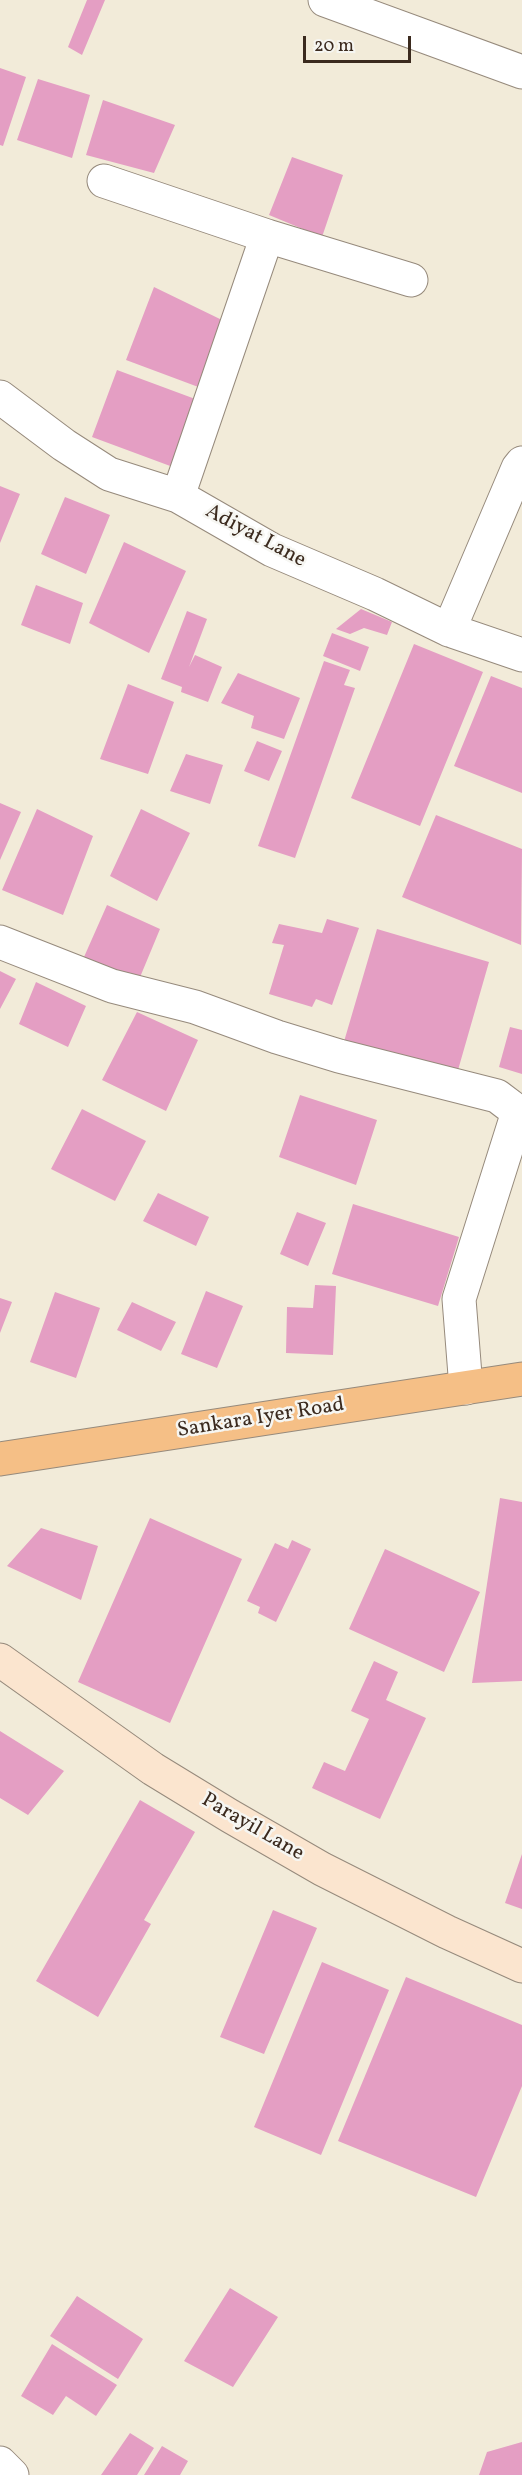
<!DOCTYPE html>
<style>
body{margin:0}
#map{position:relative;width:522px;height:2475px;overflow:hidden;background:#f2ebd9;font-family:Vollkorn,serif}
canvas{display:block}
.scale{position:absolute;left:303px;top:36px;width:108px;height:27px;box-sizing:border-box;border:3px solid #3b2a1e;border-top:0;padding-left:8px;font-size:18px;line-height:21px;white-space:nowrap;color:#3b2a1e;-webkit-text-stroke:4px #f6f6f2;paint-order:stroke}
</style>
<div id="map">
<canvas width="522" height="2475"></canvas>
<div class="scale">20 m</div>
</div>
<script>
const c = document.querySelector('canvas').getContext('2d');
c.lineJoin = 'round';
function fill(path, color) { c.fillStyle = color; c.fill(path, 'evenodd'); }
const poly = rows => new Path2D(rows.map(r => 'M' + r).join(''));
function strokePath(path, color, width, dash) { c.strokeStyle = color; c.lineWidth = width; c.lineCap = dash ? 'butt' : 'round'; c.setLineDash(dash || []); c.stroke(path); }
function write(font, color, halo, rows, align = 'center') {
  c.font = font + ' Vollkorn,serif'; c.lineWidth = 5; c.setLineDash([]); c.textBaseline = 'middle'; c.strokeStyle = halo; c.fillStyle = color; for (const [text, x, y, turn = 0] of rows) {
    c.save(); c.translate(x, y); c.rotate((+turn || 0) * Math.PI / 180); c.textAlign = isNaN(turn) ? turn : align; if (halo) c.strokeText(text, 0, 0); c.fillText(text, 0, 0); c.restore();
  }
}
fill(poly([
 [87,0,105,0,82,55,68,47],
 [0,68,26,77,3,146,0,145],
 [38,79,90,95,72,158,17,140],
 [103,100,175,125,154,173,86,155],
 [292,157,343,175,322,237,269,215],
 [154,287,222,320,201,388,126,360],
 [117,370,206,403,181,470,92,437],
 [0,486,20,494,0,543],
 [65,497,110,515,86,574,41,554],
 [124,542,186,571,149,653,89,623],
 [36,585,83,603,70,644,21,625],
 [361,609,392,622,387,635,364,628,350,634,336,629],
 [187,611,207,619,189,667,195,655,222,667,208,702,181,692,182,687,161,679],
 [332,633,369,647,360,671,323,656],
 [414,644,483,672,420,826,351,798],
 [324,661,350,670,344,685,355,688,295,858,258,846],
 [238,673,300,698,284,739,251,728,254,716,221,703],
 [491,676,522,688,522,793,454,766],
 [128,684,174,702,148,774,100,759],
 [257,741,282,751,269,781,244,771],
 [186,754,223,765,210,804,170,791],
 [0,803,21,812,0,860],
 [37,809,93,836,63,915,2,890],
 [141,809,190,833,157,901,110,876],
 [436,815,522,849,521,945,402,897],
 [107,905,160,929,138,982,84,957],
 [327,919,359,928,332,1005,316,999,312,1007,269,994,284,945,272,943,279,924,322,933],
 [377,929,489,962,456,1077,343,1045],
 [0,971,16,979,0,1009],
 [36,982,86,1006,68,1047,19,1024],
 [137,1012,198,1040,166,1111,102,1080],
 [510,1027,522,1030,522,1074,499,1067],
 [300,1095,377,1120,356,1185,279,1157],
 [82,1109,146,1141,115,1201,51,1169],
 [158,1193,209,1217,196,1246,143,1221],
 [353,1204,459,1237,438,1306,332,1274],
 [297,1212,326,1223,308,1266,280,1254],
 [315,1285,336,1286,333,1355,286,1353,287,1307,313,1308],
 [206,1291,243,1306,217,1368,181,1354],
 [55,1292,100,1308,76,1378,30,1362],
 [0,1298,12,1302,0,1333],
 [132,1302,176,1322,161,1351,117,1330],
 [500,1498,522,1502,522,1681,472,1683],
 [150,1518,242,1559,170,1723,78,1682],
 [41,1528,98,1546,81,1600,7,1566],
 [292,1540,311,1549,276,1622,258,1613,260,1607,247,1601,275,1543,288,1549],
 [385,1549,480,1592,444,1672,349,1629],
 [374,1661,398,1672,386,1700,426,1718,380,1819,312,1788,324,1762,345,1771,369,1719,351,1711],
 [0,1731,64,1771,28,1815,0,1798],
 [140,1800,195,1832,144,1920,151,1924,98,2017,36,1981],
 [522,1854,522,1909,505,1903],
 [273,1910,317,1928,264,2054,220,2037],
 [322,1962,389,1990,321,2155,254,2127],
 [406,1977,522,2025,522,2086,476,2197,338,2141],
 [230,2288,278,2317,233,2387,184,2361],
 [77,2296,143,2339,118,2379,50,2336],
 [52,2344,117,2385,96,2416,66,2396,53,2415,21,2396],
 [130,2433,154,2448,137,2475,101,2475],
 [522,2442,522,2475,479,2475,487,2452],
 [162,2446,188,2461,180,2475,144,2475]
]), '#e49ec3');
const minor = poly([
 [325,0,522,72],
 [104,181,267,236],
 [0,397,64,445,109,474,178,496,272,550,375,594,449,630,522,655],
 [178,496,267,236,411,280],
 [449,630,518,468,522,463],
 [0,942,112,986,195,1007,277,1037,339,1056,497,1096,518,1112,459,1299,466,1388],
 [0,2463,12,2475]
]);
const secondary = poly([
 [0,1660,153,1769,230,1816,322,1869,447,1932,522,1966]
]);
const primary = poly([
 [0,1459,522,1379]
]);
strokePath(minor, '#968a7c', 35);
strokePath(secondary, '#968a7c', 35);
strokePath(primary, '#968a7c', 35);
strokePath(minor, '#fff', 33);
strokePath(secondary, '#fbe5cf', 33);
strokePath(primary, '#f5bf86', 33);
write('21px', '#3b2a1e', '#f6f6f2', [
 ["Adiyat Lane",255,537,28],
 ["Sankara Iyer Road",261,1419,-9],
 ["Parayil Lane",252,1828,30]
]);
</script>
